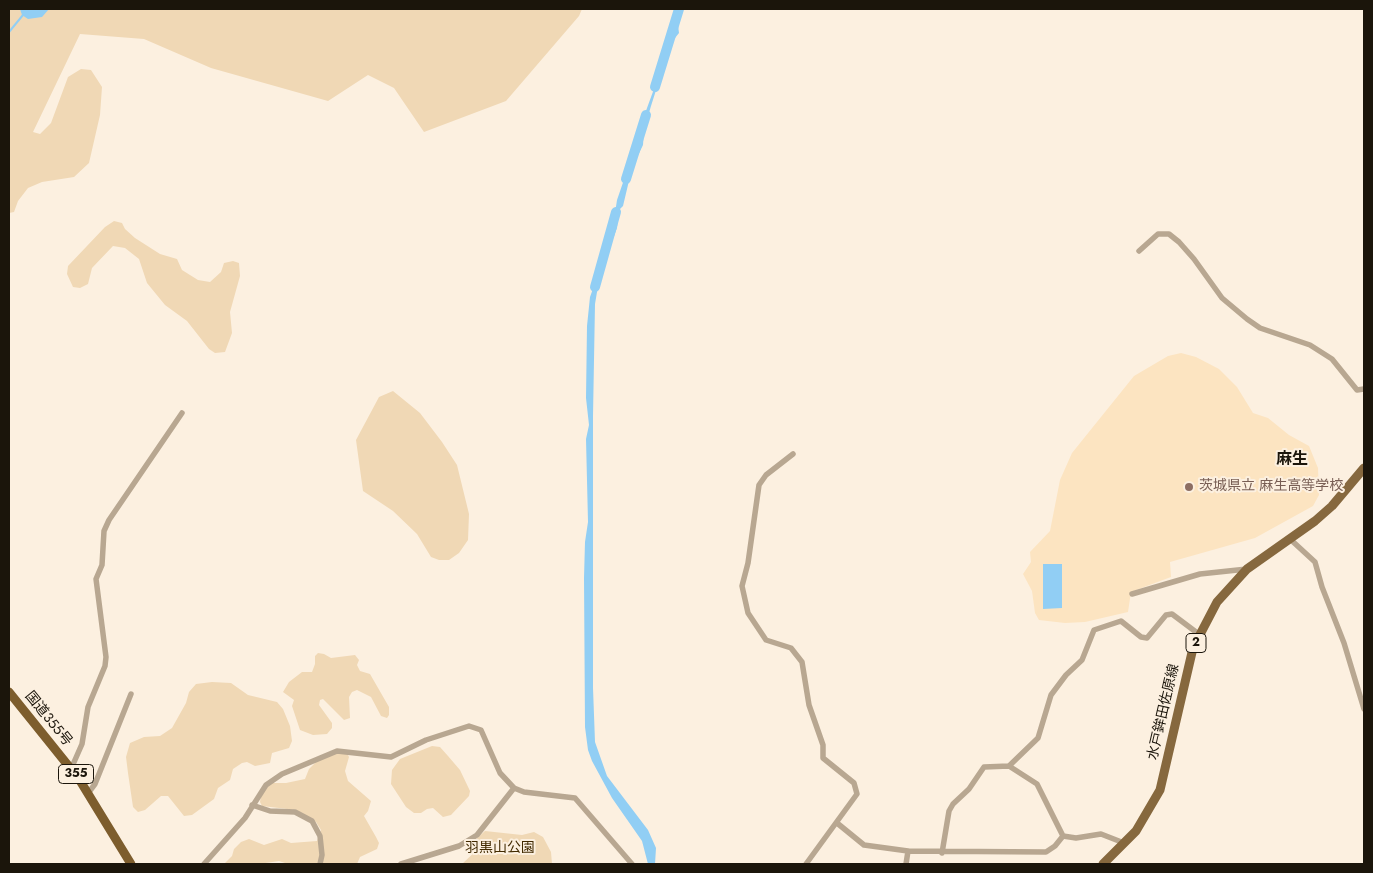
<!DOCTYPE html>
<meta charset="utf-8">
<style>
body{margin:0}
#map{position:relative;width:1373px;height:873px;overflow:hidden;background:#fcf0e0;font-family:Jost,sans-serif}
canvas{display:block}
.frame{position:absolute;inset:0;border:10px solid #1b150b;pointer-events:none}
</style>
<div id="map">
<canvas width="1373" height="873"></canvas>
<div class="frame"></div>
</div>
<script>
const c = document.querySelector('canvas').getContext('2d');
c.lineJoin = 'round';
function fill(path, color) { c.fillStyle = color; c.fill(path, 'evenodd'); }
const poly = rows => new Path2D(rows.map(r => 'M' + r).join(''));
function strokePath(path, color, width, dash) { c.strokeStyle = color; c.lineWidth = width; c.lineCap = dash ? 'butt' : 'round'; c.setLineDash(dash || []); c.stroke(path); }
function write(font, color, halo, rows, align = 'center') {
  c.font = font + ' Jost,"Noto Sans JP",sans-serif'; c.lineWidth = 4; c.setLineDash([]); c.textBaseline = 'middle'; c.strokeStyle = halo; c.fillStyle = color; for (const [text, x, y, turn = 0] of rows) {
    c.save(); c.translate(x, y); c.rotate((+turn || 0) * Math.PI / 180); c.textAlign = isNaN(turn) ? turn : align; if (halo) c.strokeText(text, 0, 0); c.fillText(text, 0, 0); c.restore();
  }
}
fill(poly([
 [1181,353,1196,357,1219,369,1237,387,1253,413,1268,418,1289,435,1309,446,1318,468,1319,495,1313,506,1255,538,1170,562,1171,577,1131,592,1128,612,1085,622,1065,623,1039,620,1035,613,1032,591,1023,574,1031,562,1030,552,1050,531,1060,480,1072,453,1134,376,1168,356]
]), '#fce4c1');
fill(poly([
 [9,9,582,9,579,16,506,101,424,132,394,88,368,75,328,101,211,68,144,39,80,34,33,132,40,134,51,123,68,77,81,69,91,70,102,87,100,115,89,163,74,177,42,182,28,188,18,201,14,212,9,213],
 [114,221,122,223,125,229,135,238,160,254,177,259,182,270,198,280,210,282,221,272,224,263,233,261,239,263,240,276,230,312,232,333,225,352,215,353,209,349,187,321,165,305,147,283,139,259,125,248,113,246,92,268,88,284,80,288,73,287,67,274,68,266,105,227],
 [393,391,420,413,442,442,457,465,469,514,468,540,459,553,449,560,439,560,431,557,417,534,393,511,363,491,356,440,379,397],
 [318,653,324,654,331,658,355,655,359,660,357,665,360,671,370,674,389,707,389,715,387,718,381,716,371,697,357,690,352,692,349,697,350,718,344,720,323,699,320,700,319,705,332,723,332,728,327,734,313,735,300,730,292,706,294,700,283,692,289,682,302,672,312,672,315,664,315,656],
 [212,682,231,683,248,695,277,702,283,709,290,726,292,741,289,748,272,753,270,763,255,766,247,762,242,763,233,769,230,780,218,788,214,799,192,815,184,816,168,796,161,796,145,810,138,812,133,807,128,773,126,757,130,743,144,737,160,736,172,728,186,703,189,692,196,684],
 [432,746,440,747,448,756,460,770,470,791,469,796,451,815,443,817,433,808,427,809,421,813,414,813,406,807,391,784,392,770,400,759],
 [347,753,349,757,345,771,348,781,371,801,368,811,364,816,376,837,379,843,377,849,360,857,357,864,288,864,279,861,259,864,224,864,232,856,234,849,241,842,249,839,264,845,282,839,291,843,317,841,321,830,316,822,296,810,262,806,260,802,261,796,270,783,286,783,305,779,309,769,317,761,334,754],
 [485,831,522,835,534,832,543,837,551,852,552,864,462,864,479,848,475,840]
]), '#f0d8b5');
fill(poly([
 [20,9,49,9,42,17,28,19,22,15],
 [677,9,683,9,678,25,679,33,671,43,651,106,644,130,643,145,632,168,623,206,619,210,617,228,600,274,595,304,593,416,593,688,595,742,607,776,648,830,656,848,655,864,648,864,642,841,612,798,592,761,588,750,585,727,584,578,585,542,588,522,586,439,589,425,586,398,587,326,590,297,611,239,617,200,628,168,639,152,643,119,666,56,670,33],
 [1043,564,1062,564,1062,608,1043,609]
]), '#91cef4');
strokePath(poly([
 [9,32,23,15]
]), '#91cef4', 2);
strokePath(poly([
 [655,87,679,9],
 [626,179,646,115],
 [595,287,616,212]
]), '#91cef4', 10);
strokePath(poly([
 [1139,251,1158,234,1169,234,1179,242,1194,259,1222,298,1247,319,1260,328,1310,345,1332,359,1357,390,1364,389],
 [793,454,766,475,759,485,748,563,742,586,748,613,766,640,791,648,802,662,809,705,823,745,823,758,854,783,857,794,806,864],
 [1290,539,1315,562,1322,587,1344,643,1364,709],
 [1132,594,1200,574,1247,569],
 [1009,766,1037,784,1063,836,1076,838,1101,834,1124,843],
 [71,769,82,744,88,707,105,666,106,657,96,579,102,565,104,531,109,520,182,413],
 [89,792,95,784,131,694],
 [252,805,270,811,295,812,312,821,320,836,322,855,320,864],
 [837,823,864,845,908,851,1046,852,1055,846,1063,836],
 [942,853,949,811,953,804,969,789,984,767,1009,766,1038,738,1051,695,1066,675,1082,660,1094,630,1121,621,1141,637,1147,638,1166,615,1172,614,1200,635],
 [204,864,245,818,266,785,282,774,337,751,391,757,426,740,469,726,481,730,500,773,514,788,524,792,575,798,632,864],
 [401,864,459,846,477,835,514,788],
 [906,864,908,851]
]), '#b8a791', 5.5);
strokePath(poly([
 [1103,864,1136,831,1160,790,1193,648,1217,602,1247,569,1315,521,1332,506,1364,468]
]), '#86683e', 9);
strokePath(poly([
 [9,692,79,779,131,864]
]), '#7d5d2d', 9);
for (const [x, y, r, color] of [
 [1189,487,5,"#8d6e63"]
]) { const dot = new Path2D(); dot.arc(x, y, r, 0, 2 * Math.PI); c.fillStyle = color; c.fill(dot); strokePath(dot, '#fcf0e0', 2); }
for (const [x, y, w] of [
 [1196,643,20],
 [76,774,35]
]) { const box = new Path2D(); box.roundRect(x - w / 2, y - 9.5, w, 19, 4); c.fillStyle = '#fcf0e0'; c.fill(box); strokePath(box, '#1b150b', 1); }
write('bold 12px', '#1b150b', null, [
 ["2",1196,643],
 ["355",76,774]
]);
write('14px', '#785e54', '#fcf0e0', [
 ["茨城県立 麻生高等学校",1199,487]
], 'left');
write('14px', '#1b150b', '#fcf0e0', [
 ["水戸鉾田佐原線",1164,712,-77],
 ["国道355号",48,719,51]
]);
write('14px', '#422a00', '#fcf0e0', [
 ["羽黒山公園",500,849]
]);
write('bold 16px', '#1b150b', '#fcf0e0', [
 ["麻生",1292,460]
]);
</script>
